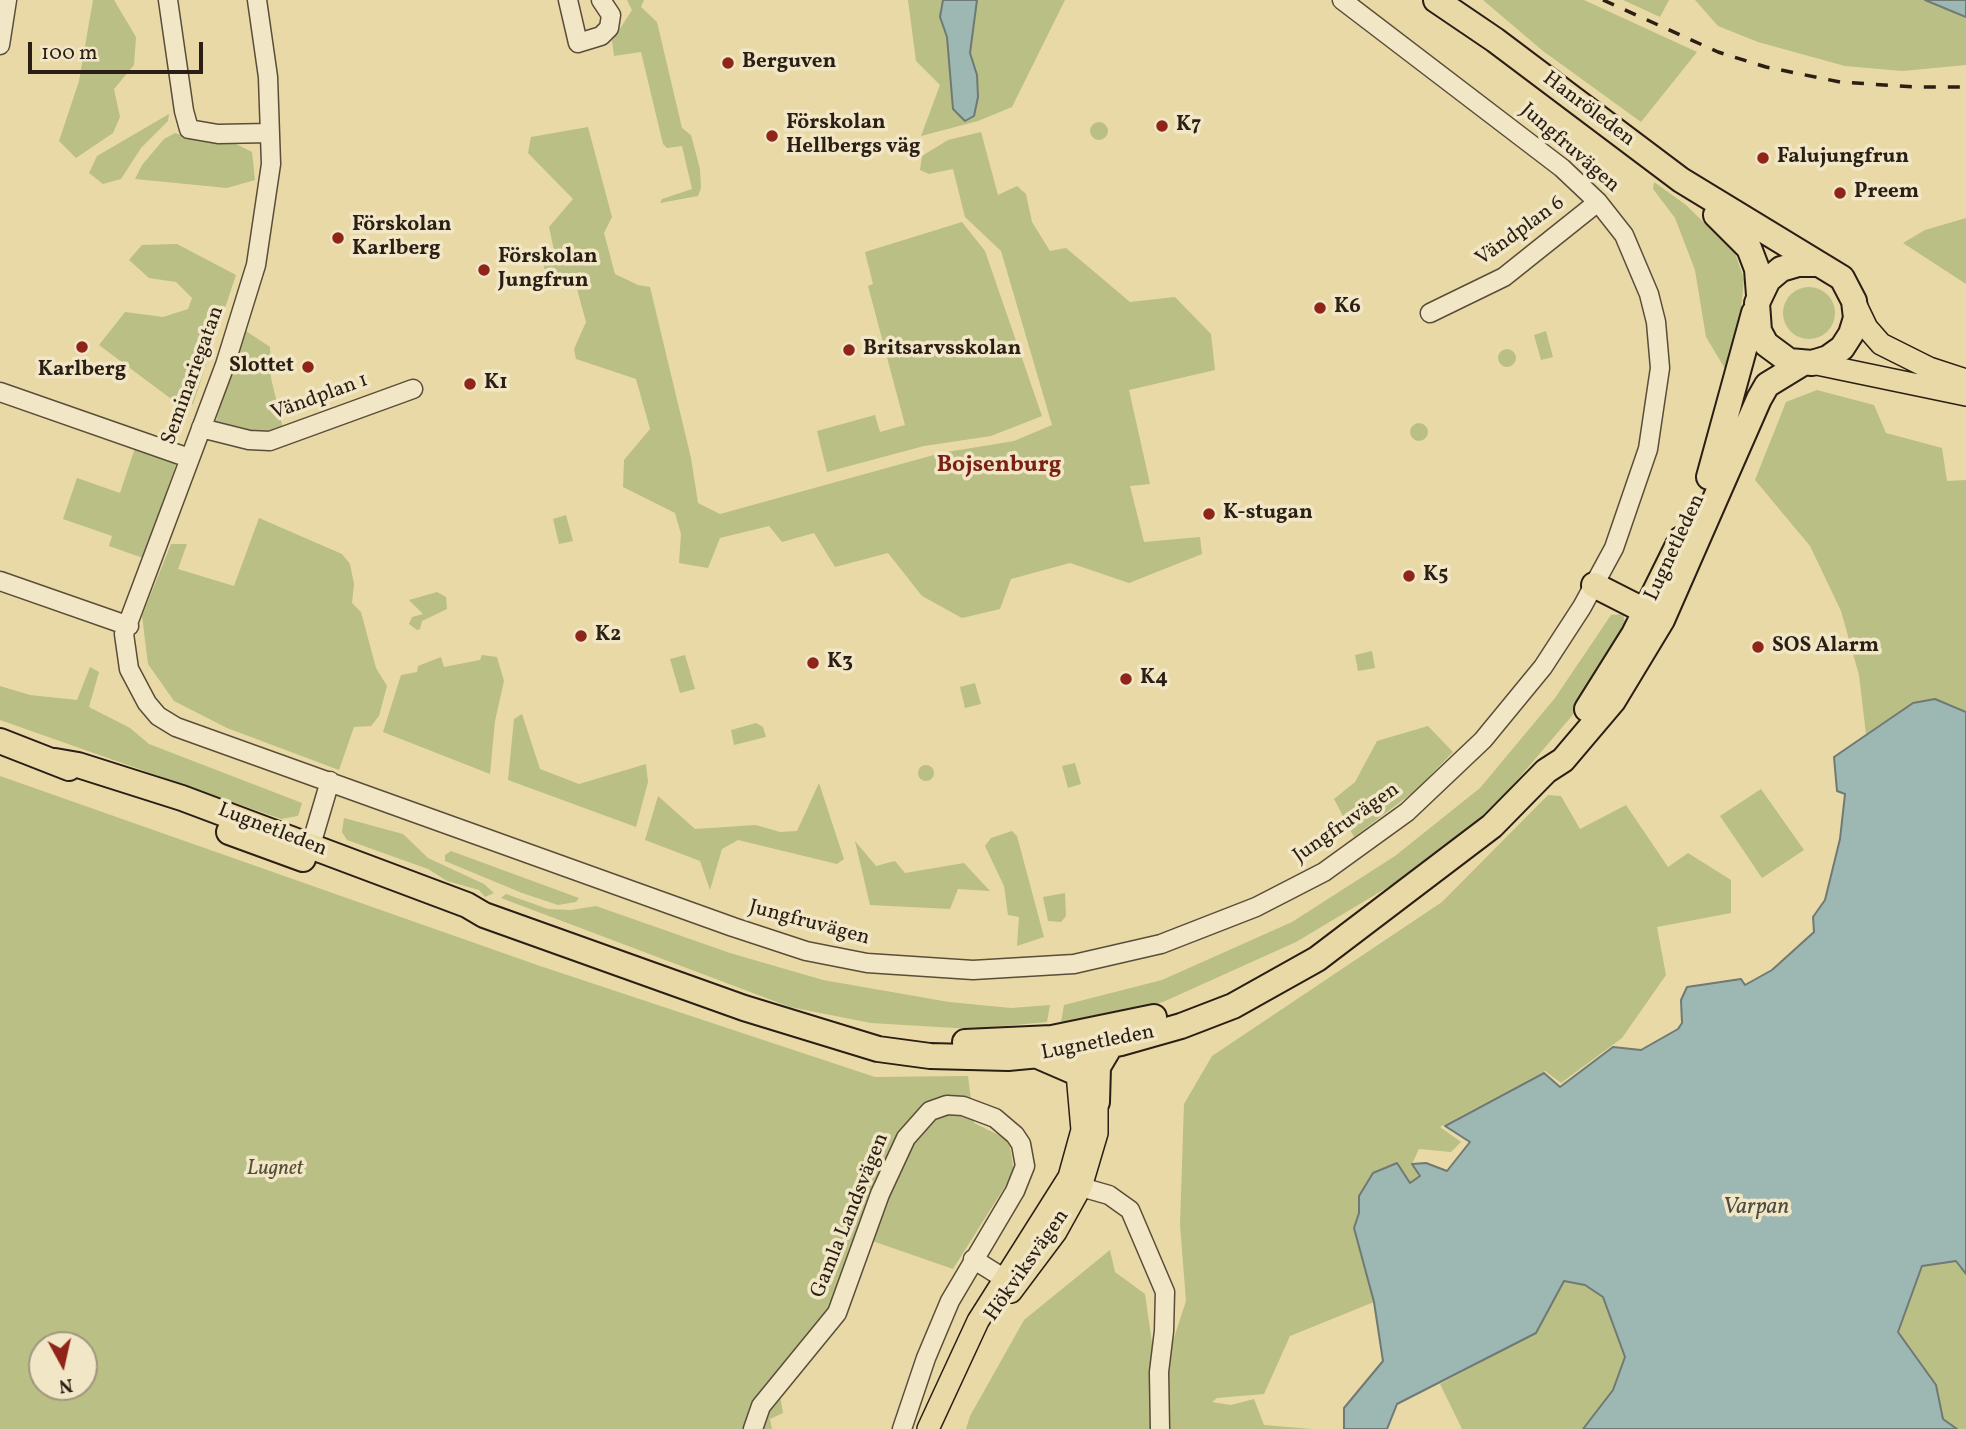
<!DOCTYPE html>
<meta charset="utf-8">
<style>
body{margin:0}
#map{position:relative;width:1966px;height:1429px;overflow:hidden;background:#e9d9a6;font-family:Vollkorn,serif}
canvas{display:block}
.north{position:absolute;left:28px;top:1331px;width:70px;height:70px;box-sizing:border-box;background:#f1e6c5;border:2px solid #a1967f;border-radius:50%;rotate:172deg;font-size:19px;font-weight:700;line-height:28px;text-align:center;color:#2a1e15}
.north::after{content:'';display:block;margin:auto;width:24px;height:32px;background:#8f2418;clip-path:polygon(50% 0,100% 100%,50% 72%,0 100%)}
.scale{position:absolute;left:28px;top:42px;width:175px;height:32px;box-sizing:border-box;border:4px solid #2a1e15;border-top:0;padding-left:9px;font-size:21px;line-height:24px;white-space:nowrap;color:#2a1e15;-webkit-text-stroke:5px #f1e6c5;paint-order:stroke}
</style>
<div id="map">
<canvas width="1966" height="1429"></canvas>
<div class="north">N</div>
<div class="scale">100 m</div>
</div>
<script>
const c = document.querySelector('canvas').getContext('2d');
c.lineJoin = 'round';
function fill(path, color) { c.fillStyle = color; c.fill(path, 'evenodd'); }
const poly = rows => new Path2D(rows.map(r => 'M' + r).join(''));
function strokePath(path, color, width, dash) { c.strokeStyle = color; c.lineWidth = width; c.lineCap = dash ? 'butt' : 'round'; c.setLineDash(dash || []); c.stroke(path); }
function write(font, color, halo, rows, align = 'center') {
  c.font = font + ' Vollkorn,serif'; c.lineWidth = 7; c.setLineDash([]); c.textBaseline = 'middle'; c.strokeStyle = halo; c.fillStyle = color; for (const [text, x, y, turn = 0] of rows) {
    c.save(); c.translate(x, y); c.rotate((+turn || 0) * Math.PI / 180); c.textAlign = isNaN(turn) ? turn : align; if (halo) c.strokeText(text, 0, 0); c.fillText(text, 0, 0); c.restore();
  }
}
fill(poly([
 [93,0,114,0,136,37,134,65,114,89,120,117,113,133,76,158,59,141,79,81],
 [627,0,644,0,641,7,657,22,682,128,691,135,700,169,701,188,698,196,660,203,662,199,692,189,682,146,667,148,663,144,641,52,614,56,612,41,632,10],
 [908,0,943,0,940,17,947,37,977,75,970,53,977,0,1065,0,1012,107,978,121,921,136,940,85,916,61],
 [1483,0,1584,0,1697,52,1641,122,1543,51],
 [1623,0,1669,0,1660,17],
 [1695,0,1925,0,1966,17,1966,65,1902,71,1845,66,1758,42,1718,26],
 [169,114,168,121,141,148,121,179,103,184,89,173,97,156],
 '1090 131a9 9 0 1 1 18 0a9 9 0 1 1-18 0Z',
 [588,127,612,217,604,233,615,274,638,285,650,287,691,458,698,503,720,514,941,453,1014,441,1052,425,1001,251,965,217,953,169,929,174,920,170,922,156,948,140,981,132,998,195,1017,186,1026,194,1032,222,1050,251,1066,248,1130,302,1175,297,1211,334,1215,370,1129,390,1150,484,1130,486,1144,542,1200,537,1202,554,1129,583,1070,563,1011,579,1000,609,962,618,922,596,888,553,835,567,814,533,782,542,769,526,720,538,708,568,679,563,681,534,675,513,623,487,624,460,650,429,636,379,576,359,574,349,586,322,577,289,550,289,542,260,555,255,549,227,573,199,528,153,531,137],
 [175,133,198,141,236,144,252,152,255,180,227,188,135,179,142,165,164,139],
 [1654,182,1686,205,1735,253,1744,279,1741,310,1727,372,1706,337,1695,270,1675,218,1653,189],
 [1966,218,1966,284,1903,243,1925,230],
 [962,222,985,251,1042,416,991,436,924,446,827,472,817,431,875,415,880,432,905,425,868,286,873,284,865,252],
 [177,244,236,275,193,404,182,407,99,345,125,312,163,317,188,309,192,298,176,282,149,278,129,260,142,245],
 '1783 313a26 26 0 1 1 52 0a26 26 0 1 1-52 0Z',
 [243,329,270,347,271,378,284,433,259,433,216,421],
 [1546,331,1553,357,1541,360,1534,335],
 '1498 358a9 9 0 1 1 18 0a9 9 0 1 1-18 0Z',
 [1817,390,1874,405,1886,433,1942,448,1947,481,1966,480,1966,712,1951,705,1913,703,1866,734,1859,675,1841,611,1810,546,1755,480,1786,402],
 '1410 432a9 9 0 1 1 18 0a9 9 0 1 1-18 0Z',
 [136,445,177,461,143,558,109,546,112,536,63,519,77,478,120,493],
 [566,515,573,541,559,544,553,519],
 [259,518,342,554,350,564,354,584,352,603,361,612,376,668,387,686,379,716,371,726,354,727,339,770,227,728,174,701,148,664,142,616,171,544,187,544,178,569,234,586],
 [437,592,446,597,447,609,422,621,420,629,417,630,409,624,412,617,423,614,409,600],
 [1623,614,1626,626,1576,711,1496,805,1405,877,1296,942,1163,1002,1061,1022,1064,1005,1162,980,1292,922,1395,856,1480,788,1555,698,1611,615],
 [1372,651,1375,668,1358,671,1355,655],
 [482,655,497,657,504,681,495,721,490,774,383,732,401,675,417,672,418,666,441,657,444,667,480,660],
 [685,655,695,689,680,693,670,659],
 [90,667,99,672,89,707,130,728,149,744,302,803,298,816,281,819,0,720,0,686,30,695,77,700],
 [975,683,981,704,965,708,960,687],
 [522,714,540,769,579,784,646,764,648,782,636,827,508,780,514,719],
 [756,723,763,727,766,737,734,745,731,730],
 [1428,726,1453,752,1416,790,1354,837,1334,799,1355,782,1377,741],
 [1075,763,1081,784,1068,788,1062,766],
 '918 773a8 8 0 1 1 16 0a8 8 0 1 1-16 0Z',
 [0,776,540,966,875,1077,968,1076,974,1123,1009,1140,1014,1172,953,1269,858,1236,834,1305,777,1378,783,1413,770,1419,772,1429,0,1429],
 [42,1345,84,1345,84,1387,42,1387],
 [819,783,844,859,837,864,738,840,722,849,710,890,700,861,645,840,658,796,695,829,756,825,780,832,797,831],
 [1761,789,1804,850,1762,878,1720,816],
 [1548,795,1561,796,1580,829,1626,805,1668,867,1688,853,1731,880,1731,913,1657,927,1666,975,1622,1038,1561,1083,1545,1071,1440,1127,1461,1142,1451,1152,1419,1149,1412,1164,1420,1176,1409,1183,1359,1196,1359,1213,1354,1228,1374,1302,1290,1336,1264,1394,1217,1398,1212,1402,1231,1405,1254,1399,1264,1425,1312,1429,966,1429,970,1416,1024,1320,1110,1250,1115,1272,1145,1294,1152,1343,1171,1347,1186,1301,1180,1225,1184,1104,1212,1056,1442,902],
 [344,818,403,834,428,858,484,884,494,893,485,897,479,890,447,881,428,869,347,840,342,832],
 [1012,831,1017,836,1044,937,1017,946,1019,917,1008,915,1004,886,985,846,991,838],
 [855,841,876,866,895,861,905,873,964,863,990,891,958,889,950,909,870,905],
 [451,851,579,898,576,902,558,905,522,893,445,861,445,855],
 [1065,893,1066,916,1061,922,1048,921,1043,897],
 [506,894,548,909,571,910,596,906,730,953,823,980,949,1002,1011,1008,1050,1005,1047,1022,972,1029,871,1023,790,1007,501,898],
 [1957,1261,1966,1274,1966,1429,1957,1429,1943,1419,1936,1385,1898,1332,1922,1266],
 [1563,1281,1585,1285,1603,1297,1625,1357,1613,1390,1583,1429,1462,1429,1440,1384,1536,1333]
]), '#b9bf85');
const water = poly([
 [943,0,977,0,970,53,977,75,978,97,974,116,965,121,953,109,947,37,940,17,943,0],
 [1925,0,1966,0,1966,17,1925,0],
 [1935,699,1966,712,1966,1274,1956,1261,1922,1266,1898,1332,1936,1385,1943,1419,1957,1429,1583,1429,1613,1390,1625,1357,1603,1297,1585,1285,1564,1281,1536,1333,1397,1404,1387,1429,1344,1429,1344,1408,1383,1361,1374,1302,1354,1228,1359,1213,1359,1196,1373,1173,1397,1163,1410,1183,1420,1176,1412,1164,1426,1163,1447,1171,1470,1142,1445,1126,1544,1073,1560,1087,1613,1047,1641,1050,1678,1029,1682,1023,1681,1000,1687,987,1741,979,1745,985,1772,970,1814,932,1813,917,1825,900,1840,839,1845,794,1837,791,1834,757,1913,703,1935,699]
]);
fill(water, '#9db7b3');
strokePath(water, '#6f7a74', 2);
const minor = poly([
 [168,0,184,111,189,129,218,134,270,133],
 [257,0,268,77,271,164,256,265,225,365,124,634,129,669,147,703,158,716,176,727,733,927,806,951,867,963,973,970,1074,964,1161,944,1256,907,1324,872,1407,812,1483,740,1543,667,1582,607,1614,548,1648,449,1660,368,1656,322,1649,294,1624,235,1598,202,1562,168,1342,0],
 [568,0,578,43,601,36,609,28,611,15,601,0],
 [0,45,7,0],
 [1430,313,1504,277,1598,202],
 [0,392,189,458],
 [201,428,249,440,270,441,413,389],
 [0,581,129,626],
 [311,845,330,781],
 [1081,1187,1109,1195,1130,1210,1165,1292,1164,1331,1159,1372,1160,1429],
 [973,1259,1005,1279],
 [753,1429,761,1406,837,1313,880,1194,906,1138,930,1111,947,1105,963,1106,995,1118,1015,1135,1021,1144,1025,1166,1015,1191,950,1301,926,1358,902,1429]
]);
const major = poly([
 [1854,301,1867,328,1881,344,1929,368,1966,380],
 [1812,363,1966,395],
 [1011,1292,1056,1232,1081,1187,1097,1133,1097,1102,1093,1086],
 [928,1429,978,1321,1069,1177,1082,1130,1077,1073,1080,1057]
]);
const highway = poly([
 [1436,0,1495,40,1681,180,1842,278,1854,301,1856,318,1851,334,1842,348,1828,358,1812,363,1789,361,1766,344,1759,331,1757,303,1768,280,1781,269,1798,264,1818,264],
 [1716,215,1749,248,1757,269,1759,295],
 [1709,477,1754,313],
 [1594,585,1659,618],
 [1587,709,1634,634,1681,539],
 [0,741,69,768],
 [55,761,78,765,182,798,467,905,484,915,744,1008,878,1049,930,1056,1008,1058,1082,1051,1121,1043,1181,1026,1233,1006,1317,959,1492,826,1546,771,1563,760,1613,701,1662,620,1759,399,1767,385,1803,363],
 [229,832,303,859],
 [965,1042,1052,1038,1154,1017],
 [1040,1057,1077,1073],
 [1097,1102,1098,1067,1111,1045]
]);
strokePath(minor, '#5a4d39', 21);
strokePath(major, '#2a1e15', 24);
strokePath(highway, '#2a1e15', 28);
strokePath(minor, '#f1e6c5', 18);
strokePath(major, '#e9d9a6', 21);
strokePath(highway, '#e9d9a6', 24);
strokePath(poly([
 [1603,0,1718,52,1766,67,1840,82,1914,87,1966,87]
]), '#2a1e15', 3.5, [12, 12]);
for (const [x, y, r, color] of [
 [728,63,7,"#8f2418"],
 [1162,126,7,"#8f2418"],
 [772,136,7,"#8f2418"],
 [1763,158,7,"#8f2418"],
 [1840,193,7,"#8f2418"],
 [338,238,7,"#8f2418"],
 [484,270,7,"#8f2418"],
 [1320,308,7,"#8f2418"],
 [82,347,7,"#8f2418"],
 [849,350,7,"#8f2418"],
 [308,367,7,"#8f2418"],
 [470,384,7,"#8f2418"],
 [1209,514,7,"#8f2418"],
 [1409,576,7,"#8f2418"],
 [581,636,7,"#8f2418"],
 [1758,647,7,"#8f2418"],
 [813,663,7,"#8f2418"],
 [1126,679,7,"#8f2418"]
]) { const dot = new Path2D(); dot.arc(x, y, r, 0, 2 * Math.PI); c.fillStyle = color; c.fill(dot); strokePath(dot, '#f1e6c5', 2.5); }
write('bold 21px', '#2a1e15', '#f1e6c5', [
 ["Berguven",742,63],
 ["Förskolan",786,124],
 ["Hellbergs väg",786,148],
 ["K7",1176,126],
 ["Falujungfrun",1777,158],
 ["Preem",1854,193],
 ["Förskolan",352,226],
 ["Karlberg",352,250],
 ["Förskolan",498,258],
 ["Jungfrun",498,282],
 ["K6",1334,308],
 ["Britsarvsskolan",863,350],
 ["Slottet",294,367,"right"],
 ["Karlberg",82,371,"center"],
 ["K1",484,384],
 ["K-stugan",1223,514],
 ["K5",1423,576],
 ["K2",595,636],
 ["SOS Alarm",1772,647],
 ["K3",827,663],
 ["K4",1140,679]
], 'left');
write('21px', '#2a1e15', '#f1e6c5', [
 ["Hanröleden",1588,110,37],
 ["Jungfruvägen",1569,149,41],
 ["Vändplan 6",1521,232,-36],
 ["Seminariegatan",194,376,-70],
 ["Vändplan 1",320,398,-20],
 ["Lugnetleden",1676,548,-65],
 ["Jungfruvägen",1347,824,-35],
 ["Lugnetleden",272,831,21],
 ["Jungfruvägen",809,924,15],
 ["Lugnetleden",1098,1044,-11],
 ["Gamla Landsvägen",851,1216,-68],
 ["Hökviksvägen",1028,1266,-55]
]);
write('italic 21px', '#554e37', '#f1e6c5', [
 ["Lugnet",275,1170]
]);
write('bold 23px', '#7a1f14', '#f1e6c5', [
 ["Bojsenburg",999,467]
]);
write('italic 23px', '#4c4c44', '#f1e6c5', [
 ["Varpan",1756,1209]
]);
</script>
